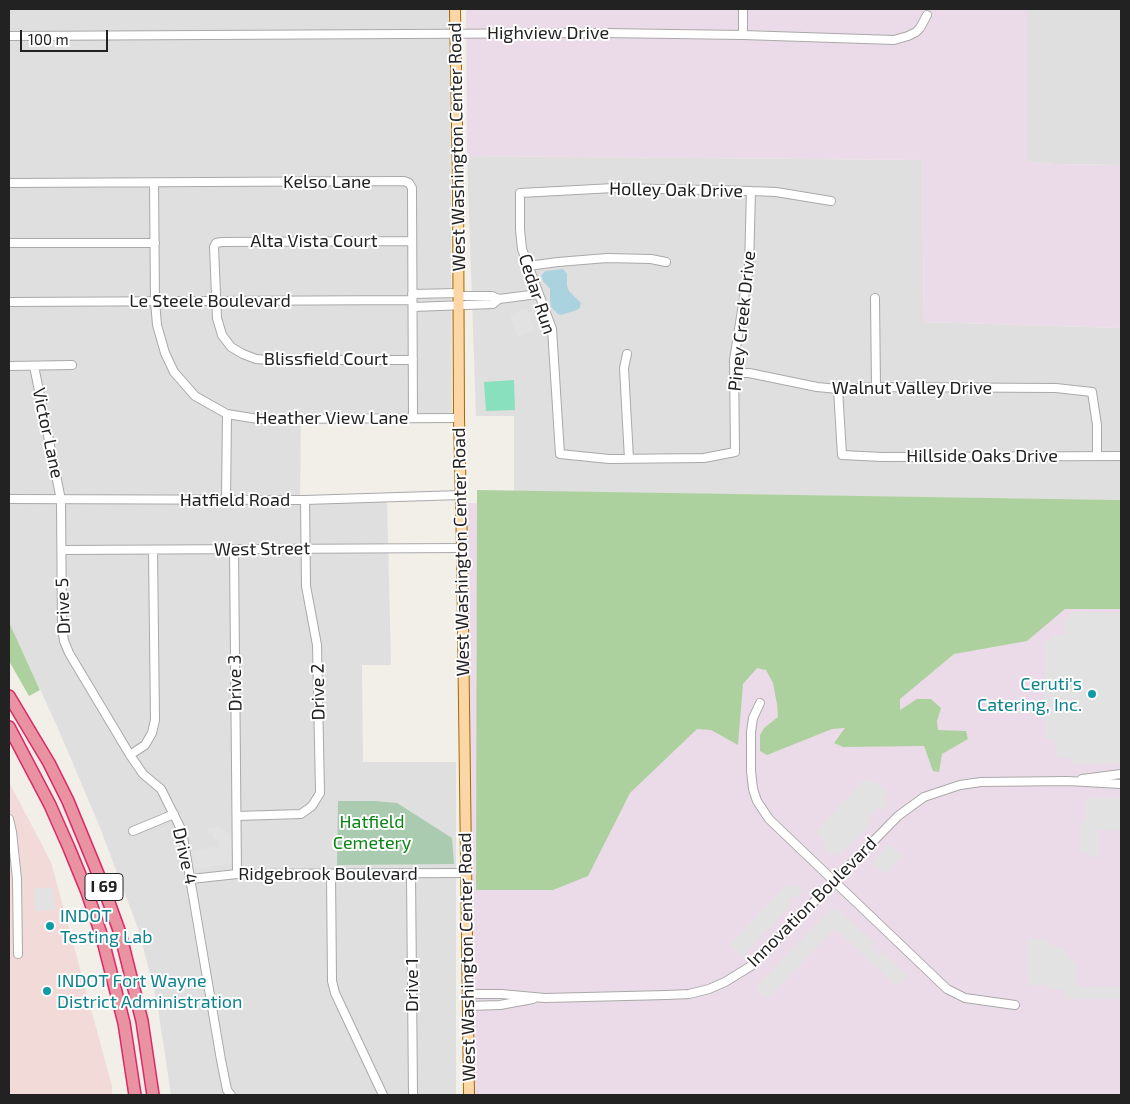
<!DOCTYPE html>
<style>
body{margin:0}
#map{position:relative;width:1130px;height:1104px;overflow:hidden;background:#f2efe9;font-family:"Exo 2",sans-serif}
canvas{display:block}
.frame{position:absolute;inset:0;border:10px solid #222;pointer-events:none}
.scale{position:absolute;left:20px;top:30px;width:88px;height:22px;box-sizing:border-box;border:2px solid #222;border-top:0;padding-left:6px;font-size:15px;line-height:18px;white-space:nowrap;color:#222;-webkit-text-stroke:4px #fff;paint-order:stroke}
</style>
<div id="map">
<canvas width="1130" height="1104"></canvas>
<div class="frame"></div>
<div class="scale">100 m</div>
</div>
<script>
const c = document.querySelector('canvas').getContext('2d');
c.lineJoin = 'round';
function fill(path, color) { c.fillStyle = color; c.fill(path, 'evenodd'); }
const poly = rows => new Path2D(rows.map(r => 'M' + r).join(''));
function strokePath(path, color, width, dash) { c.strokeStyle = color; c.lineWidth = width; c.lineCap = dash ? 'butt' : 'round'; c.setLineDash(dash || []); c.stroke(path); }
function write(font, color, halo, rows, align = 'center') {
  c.font = font + ' "Exo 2",sans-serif'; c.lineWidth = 4; c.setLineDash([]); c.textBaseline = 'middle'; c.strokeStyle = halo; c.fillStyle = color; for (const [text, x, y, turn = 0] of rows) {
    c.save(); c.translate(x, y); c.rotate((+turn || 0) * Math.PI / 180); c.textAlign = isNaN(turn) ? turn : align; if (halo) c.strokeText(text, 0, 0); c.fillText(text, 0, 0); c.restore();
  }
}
fill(poly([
 [9,9,450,9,452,423,301,422,300,497,387,497,391,665,362,665,363,762,456,762,456,1095,171,1095,157,1002,139,931,99,825,57,726,9,622],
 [1027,9,1121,9,1121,165,1053,164,1027,161],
 [467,156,922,160,924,322,1121,328,1121,500,514,491,514,416,476,416]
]), '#e0dfdf');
fill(poly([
 [9,782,51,862,112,1086,112,1095,9,1095]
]), '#f2dad9');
fill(poly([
 [466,9,1027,9,1027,161,1053,164,1121,165,1121,328,924,322,922,160,467,156],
 [465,503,1121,507,1121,1095,471,1095]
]), '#ebdbe8');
fill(poly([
 [477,490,1121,500,1121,609,1065,609,1027,641,954,654,900,699,900,710,917,699,931,699,941,708,937,721,938,730,966,731,968,739,942,754,939,772,933,771,924,746,843,747,834,743,845,728,832,729,767,755,760,751,760,735,764,728,778,717,777,704,773,683,766,670,757,668,743,684,738,745,711,730,697,729,630,793,588,876,553,890,476,890],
 [9,622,40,690,29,696,9,661]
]), '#add19e');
fill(poly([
 [338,801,374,801,397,803,452,838,454,864,337,865]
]), '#aacbaf');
fill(poly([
 [514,380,515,410,486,411,484,382]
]), '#88e0be');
fill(poly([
 [527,308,535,330,518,337,510,315],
 [1070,612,1121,613,1121,763,1074,764,1073,758,1057,757,1054,739,1045,738,1045,641,1052,641,1052,636,1064,634,1065,618,1070,618],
 [865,779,870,783,873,780,889,794,884,799,889,804,882,810,878,807,868,818,872,822,840,855,837,851,832,856,822,847,826,842,815,832],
 [1086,798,1121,798,1121,830,1098,830,1098,857,1093,857,1086,852,1081,852,1081,825,1086,818],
 [220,827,227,832,231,841,232,863,197,869,195,867,192,851,219,846,218,839,214,840,212,833,205,834,209,828],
 [889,844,902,856,885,874,872,863],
 [787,884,792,888,795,884,803,891,799,896,790,898,788,901,792,904,742,957,730,945],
 [34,888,53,888,55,910,35,911],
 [831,909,835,912,838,909,874,943,871,947,880,956,883,952,908,976,896,986,835,928,767,999,755,988],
 [1027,939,1046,939,1054,947,1060,947,1065,952,1076,965,1077,987,1121,987,1121,999,1065,999,1065,990,1054,990,1046,985,1028,985]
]), '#e2e2e2');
fill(poly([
 [563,269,567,274,567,286,569,291,581,303,580,308,577,310,561,315,558,314,551,307,550,298,550,289,543,281,541,276,545,271]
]), '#aad3df');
const minor = poly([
 [743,35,743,9],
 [9,36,603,33,743,35,894,40,908,36,916,32,920,28,927,15],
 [9,183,404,181,409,183,412,188,413,418],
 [154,183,155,301,157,325,165,353,174,372,195,396,227,414,258,419,459,418],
 [751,191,749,267,734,360,735,452,704,458,609,459,560,454,552,329,522,249,520,229,520,193,614,188,751,191,776,192,831,201],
 [412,241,222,242,216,243,214,247,217,318,222,335,231,347,243,354,256,359,270,360,413,360],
 [9,243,155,243],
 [528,266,558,262,607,258,651,259,666,262],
 [412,294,459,293],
 [459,296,492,296,499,299,538,294],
 [875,298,876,387],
 [9,302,412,300],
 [413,307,493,304,499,299],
 [627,354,624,368,629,459],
 [9,366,72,365],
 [34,366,61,500,62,627,64,641,69,653,130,755,143,774,161,789,182,831,221,1060,227,1090,231,1095],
 [734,373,749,373,817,387,838,389,876,387,1056,388,1092,392,1097,425,1097,456],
 [838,389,842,455,882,457,1121,456],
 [9,499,305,500,461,495],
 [226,499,227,414],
 [62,550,462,548],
 [234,550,237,874],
 [760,703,753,718,751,732,751,771,753,789,757,801,769,819,947,989,965,998,1015,1005],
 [130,755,145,745,152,733,155,720,153,550],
 [1082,779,1121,774],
 [237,816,301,814,312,806,320,793,317,645,306,586,305,500],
 [9,819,12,832,17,879,18,954],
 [133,831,174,814],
 [331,874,332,981,335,993,383,1095],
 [411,874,413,1095],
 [191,879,237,874,465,873],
 [467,994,501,994,545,998,667,995,689,994,709,989,725,982,751,966,898,816,924,797,960,785,981,782,1068,781,1121,784],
 [468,1006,500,1005,533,999]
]);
const major = poly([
 [455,9,458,184,459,418,462,548,469,1095]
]);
const highway = poly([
 [9,696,49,763,68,801,103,886,120,933,142,1021,153,1095],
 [9,727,50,805,69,848,87,892,102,937,124,1023,135,1095]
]);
strokePath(minor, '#a9a9a9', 10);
strokePath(major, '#a06b00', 12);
strokePath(highway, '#dc2a67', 14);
strokePath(minor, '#fff', 8);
strokePath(major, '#fcd6a4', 10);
strokePath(highway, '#e892a2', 11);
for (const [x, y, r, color] of [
 [1092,694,5,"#0f9aa8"],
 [50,926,5,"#0f9aa8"],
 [47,991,5,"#0f9aa8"]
]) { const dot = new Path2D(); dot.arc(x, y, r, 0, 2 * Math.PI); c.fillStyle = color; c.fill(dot); strokePath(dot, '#fff', 2); }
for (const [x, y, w] of [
 [104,887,38]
]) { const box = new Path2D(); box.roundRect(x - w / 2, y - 13.5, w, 27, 4); c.fillStyle = '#fff'; c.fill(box); strokePath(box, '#222', 1); }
write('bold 16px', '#222', null, [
 ["I 69",104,887]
]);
write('18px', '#222', '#fff', [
 ["Highview Drive",548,33],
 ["West Washington Center Road",457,147,-91],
 ["Kelso Lane",327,182],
 ["Holley Oak Drive",676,190,1],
 ["Alta Vista Court",314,241],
 ["Cedar Run",537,294,72],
 ["Le Steele Boulevard",210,301],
 ["Piney Creek Drive",742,321,-84],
 ["Blissfield Court",326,359],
 ["Walnut Valley Drive",912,388],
 ["Heather View Lane",332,418],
 ["Victor Lane",48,433,78],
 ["Hillside Oaks Drive",982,456],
 ["Hatfield Road",235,500],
 ["West Street",262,549,-1],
 ["West Washington Center Road",461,552,-91],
 ["Drive 5",63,606,-92],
 ["Drive 3",235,683,-91],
 ["Drive 2",318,692,-91],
 ["Drive 4",185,856,77],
 ["Ridgebrook Boulevard",328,874],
 ["Innovation Boulevard",812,902,-45],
 ["West Washington Center Road",467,957,-91],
 ["Drive 1",412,985,-90]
]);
write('18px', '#0d838f', '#fff', [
 ["Ceruti's",1082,684,"right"],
 ["Catering, Inc.",1082,705,"right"],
 ["INDOT",60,916],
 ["Testing Lab",60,937],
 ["INDOT Fort Wayne",57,981],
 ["District Administration",57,1002]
], 'left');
write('18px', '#0c8416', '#fff', [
 ["Hatfield",372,822],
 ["Cemetery",372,843]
]);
</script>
